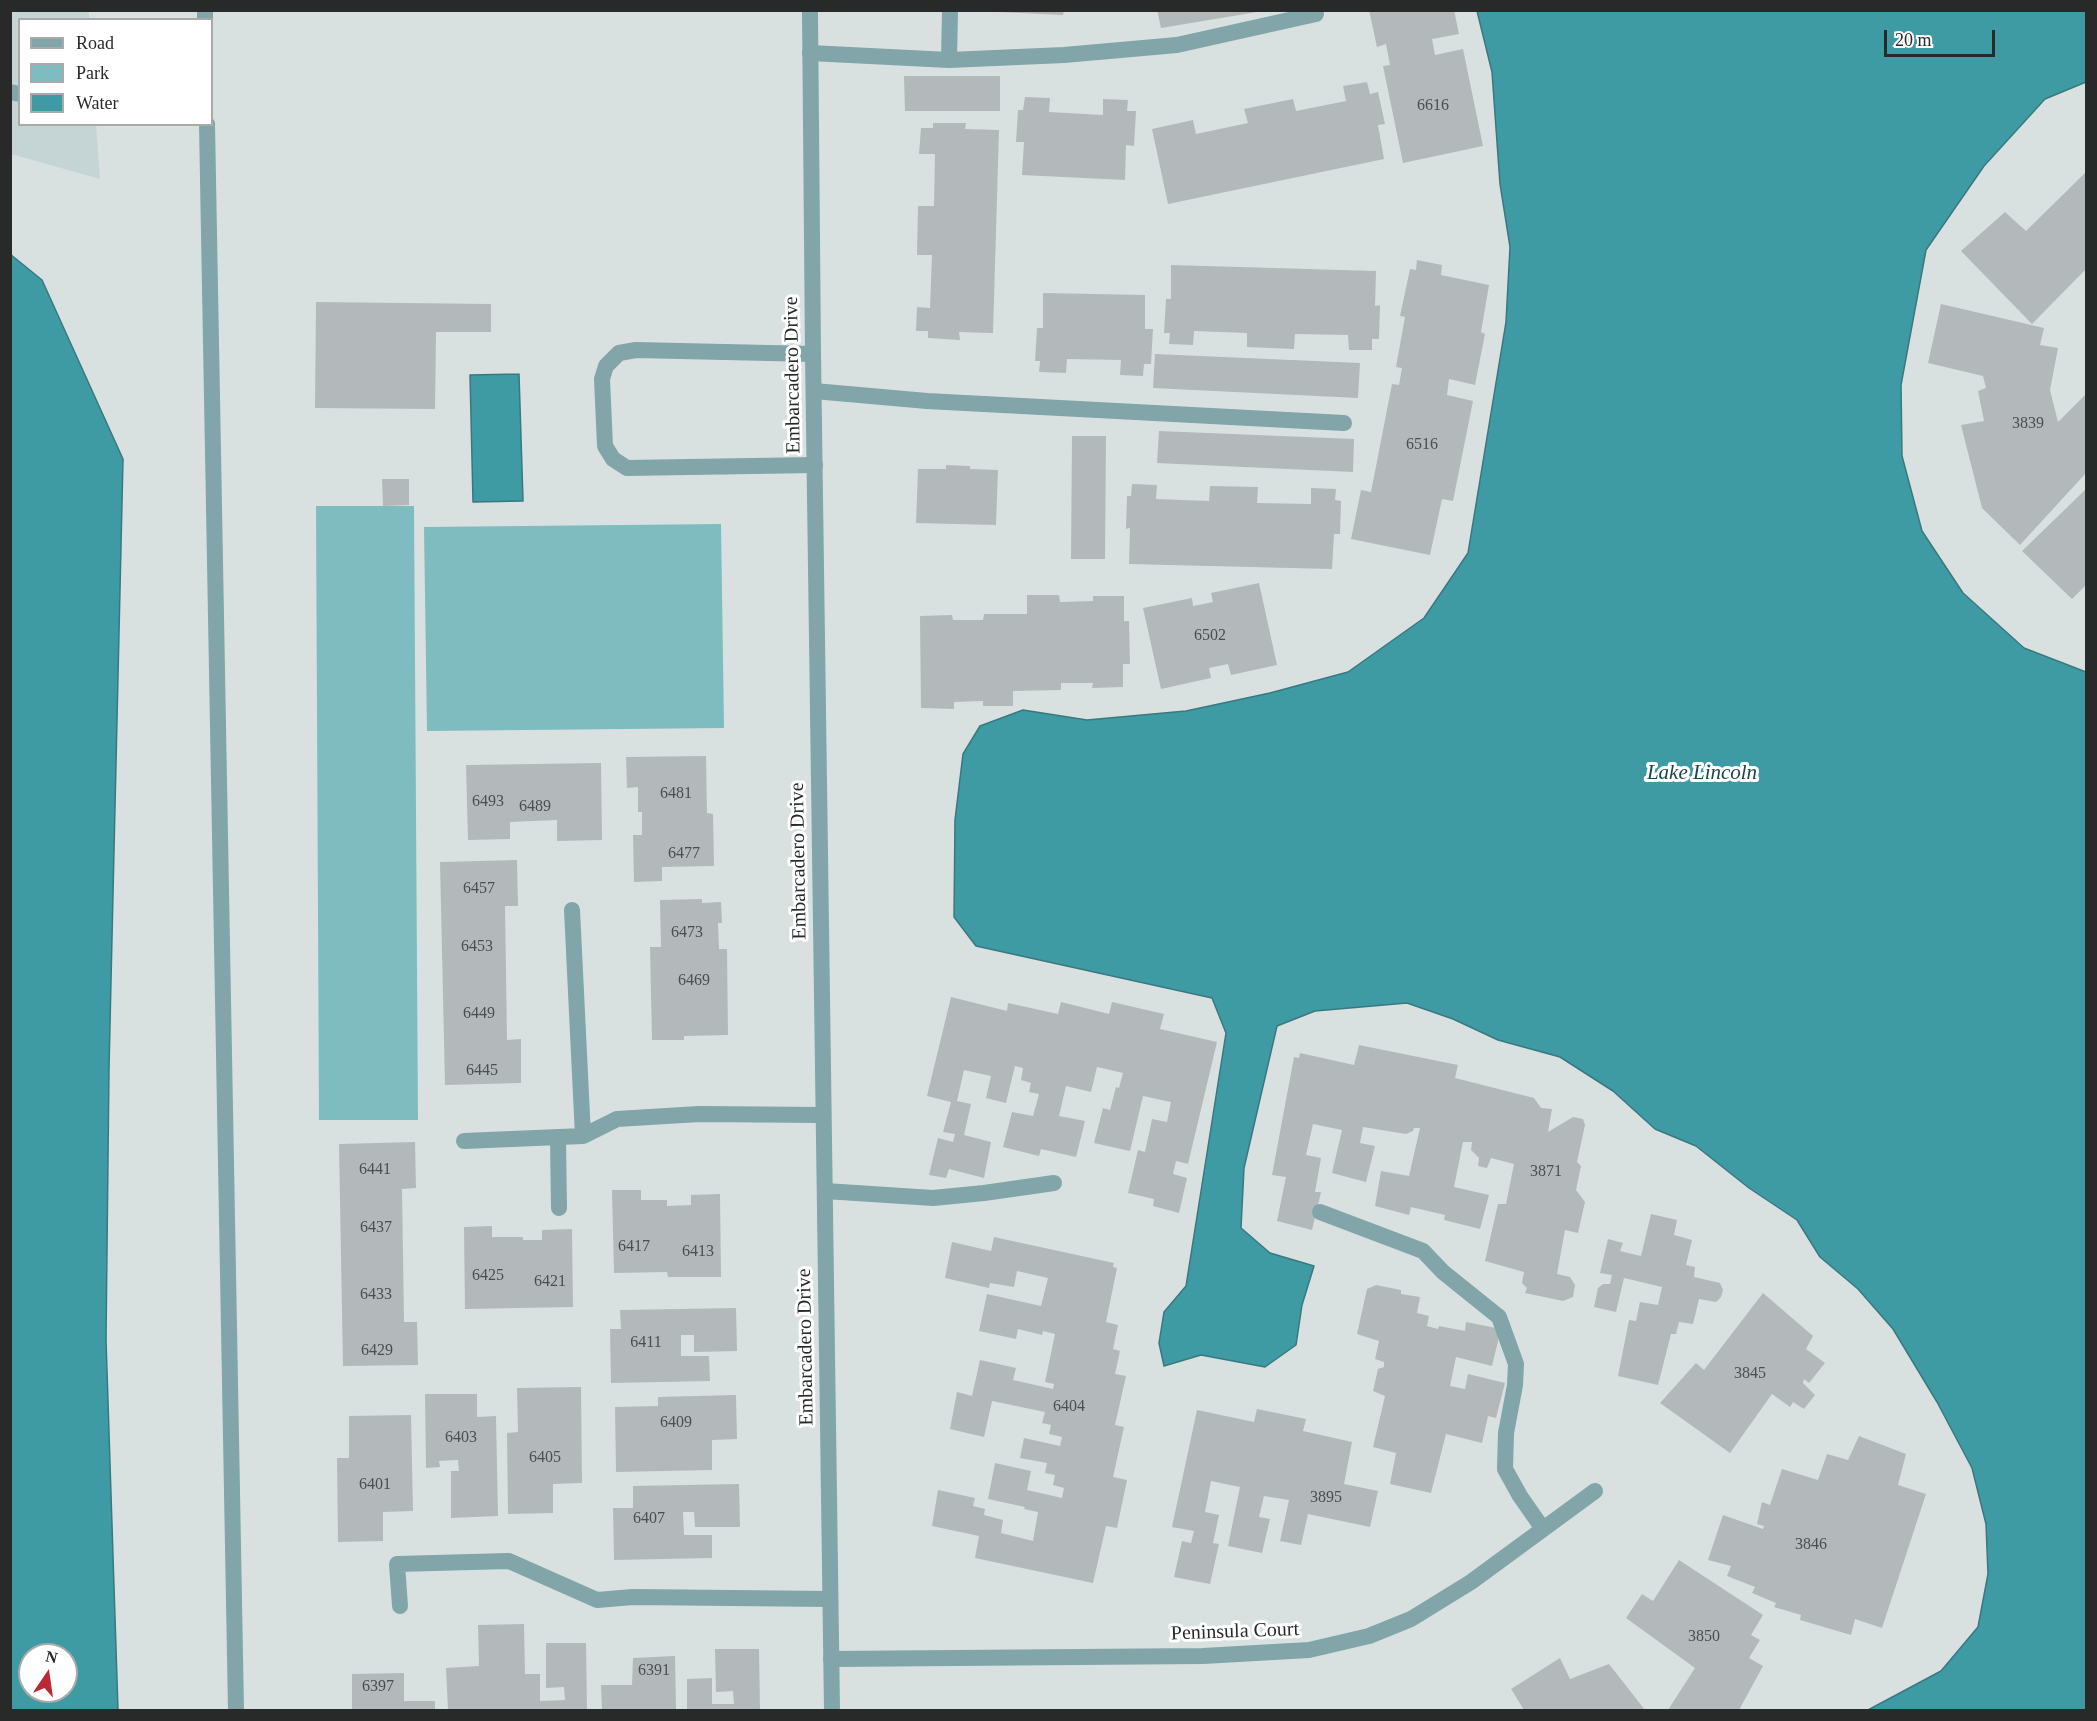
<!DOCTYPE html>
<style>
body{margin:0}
#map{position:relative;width:2097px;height:1721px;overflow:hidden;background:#d9e0e0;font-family:Georgia,serif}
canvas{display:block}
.frame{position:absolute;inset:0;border:12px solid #282a2a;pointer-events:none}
.legend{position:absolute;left:18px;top:18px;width:195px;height:108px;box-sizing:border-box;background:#fff;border:2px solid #a9aaaa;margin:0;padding:8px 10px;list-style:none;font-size:18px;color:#282a2a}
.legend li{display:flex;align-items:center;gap:12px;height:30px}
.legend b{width:30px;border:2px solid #a9aaaa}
.north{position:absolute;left:18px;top:1643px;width:60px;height:60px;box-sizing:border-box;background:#fff;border:2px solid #a9aaaa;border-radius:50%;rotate:13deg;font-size:16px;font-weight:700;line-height:24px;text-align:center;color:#282a2a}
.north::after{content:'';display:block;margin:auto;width:21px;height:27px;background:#ba2935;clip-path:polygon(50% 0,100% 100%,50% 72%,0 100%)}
.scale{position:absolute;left:1884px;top:30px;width:111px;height:27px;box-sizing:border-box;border:3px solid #282a2a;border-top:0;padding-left:8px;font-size:18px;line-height:21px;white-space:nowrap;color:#282a2a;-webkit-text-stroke:4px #fff;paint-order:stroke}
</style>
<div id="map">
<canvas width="2097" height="1721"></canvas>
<div class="frame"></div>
<ul class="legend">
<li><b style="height:8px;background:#81a5a8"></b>Road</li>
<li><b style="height:16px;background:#7fbcc0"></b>Park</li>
<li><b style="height:16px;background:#3f9ba3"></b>Water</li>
</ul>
<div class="north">N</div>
<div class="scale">20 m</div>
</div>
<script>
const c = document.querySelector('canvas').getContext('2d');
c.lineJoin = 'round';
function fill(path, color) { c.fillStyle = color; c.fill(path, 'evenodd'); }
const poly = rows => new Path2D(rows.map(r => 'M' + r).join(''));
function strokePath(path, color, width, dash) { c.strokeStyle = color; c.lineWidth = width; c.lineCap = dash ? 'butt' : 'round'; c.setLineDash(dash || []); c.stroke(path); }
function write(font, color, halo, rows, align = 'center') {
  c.font = font + ' Georgia,serif'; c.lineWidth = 6; c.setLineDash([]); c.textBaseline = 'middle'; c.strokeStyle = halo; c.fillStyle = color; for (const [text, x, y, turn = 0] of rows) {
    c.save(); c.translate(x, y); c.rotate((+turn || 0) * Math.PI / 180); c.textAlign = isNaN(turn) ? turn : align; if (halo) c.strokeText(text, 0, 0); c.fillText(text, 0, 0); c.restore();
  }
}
fill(poly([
 [11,11,89,11,89,19,20,20,20,124,96,125,100,179,11,154]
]), '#c5d5d6');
fill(poly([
 [316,506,414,506,418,1120,319,1120],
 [721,524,724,728,427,731,424,527]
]), '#7fbcc0');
const water = poly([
 [1477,11,2086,11,2086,82,2045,99,1984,166,1926,250,1901,385,1902,456,1922,531,1963,593,2024,648,2086,672,2086,1710,1868,1710,1941,1671,1978,1627,1988,1574,1986,1524,1972,1468,1937,1402,1893,1329,1858,1289,1820,1257,1797,1220,1749,1188,1696,1146,1655,1129,1613,1091,1560,1057,1498,1040,1453,1019,1407,1003,1315,1011,1277,1026,1244,1168,1241,1228,1270,1253,1314,1266,1302,1305,1296,1345,1265,1367,1201,1355,1164,1366,1159,1343,1164,1312,1186,1286,1226,1033,1212,998,976,946,954,917,955,820,963,754,980,726,1023,710,1087,720,1186,711,1270,693,1348,672,1424,618,1468,553,1506,322,1510,247,1500,184,1492,72,1477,11],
 [10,254,42,280,123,459,109,1068,106,1340,118,1710,11,1710,10,254],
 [30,1655,66,1655,66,1691,30,1691,30,1655],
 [519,374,523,501,473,502,470,375,519,374]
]);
fill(water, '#3f9ba3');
strokePath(water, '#38797f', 1.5);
fill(poly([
 [999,10,1064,10,1063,15,999,12],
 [1157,10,1257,10,1257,12,1161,28],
 [1369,10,1454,10,1459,34,1432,39,1435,55,1463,49,1483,146,1403,163,1383,66,1390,65,1386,44,1377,47],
 [904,76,1000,76,1000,111,905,111],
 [1367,82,1370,94,1378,92,1385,124,1378,125,1384,159,1168,204,1152,129,1193,120,1196,134,1248,123,1244,109,1293,99,1296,111,1346,101,1343,86],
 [1025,97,1050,98,1049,112,1103,115,1103,99,1128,100,1127,111,1136,111,1134,146,1126,145,1125,180,1022,175,1024,142,1016,142,1018,110,1023,110],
 [933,123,966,123,965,129,999,130,993,333,959,332,960,340,928,338,928,331,916,331,917,307,930,308,932,255,917,255,918,206,934,206,935,154,919,154,921,128,933,128],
 [2086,172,2086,269,2032,324,1961,251,2005,212,2026,231],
 [1417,260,1442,265,1441,275,1489,285,1481,332,1485,334,1475,385,1449,379,1447,395,1473,401,1453,501,1442,499,1430,555,1351,539,1361,490,1371,492,1392,384,1399,385,1402,368,1396,367,1405,317,1400,316,1410,269,1416,270],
 [1171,265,1376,271,1375,306,1380,305,1379,339,1372,339,1372,350,1349,350,1348,335,1295,334,1294,349,1247,347,1247,333,1194,331,1193,345,1169,344,1170,333,1164,333,1166,299,1171,299],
 [1043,293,1145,295,1145,329,1153,329,1151,364,1144,364,1143,376,1120,375,1121,360,1067,359,1066,373,1039,372,1040,361,1035,361,1037,328,1043,328],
 [316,302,491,304,491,332,436,332,435,409,315,408],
 [1941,304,2044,328,2040,345,2058,348,2050,390,2058,422,2086,394,2086,473,2020,545,1982,508,1961,425,1984,421,1978,391,1986,388,1983,376,1928,363],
 [1155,354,1360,363,1358,398,1153,388],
 [1159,431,1354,439,1353,472,1157,463],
 [1072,436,1106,436,1105,559,1071,559],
 [946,465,970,466,970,469,998,470,996,525,916,523,918,469,946,469],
 [382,479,409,479,409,505,383,506],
 [1132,484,1157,485,1156,499,1209,501,1210,486,1258,487,1257,503,1311,504,1311,488,1336,489,1335,500,1341,501,1340,534,1334,534,1332,569,1129,564,1130,528,1126,529,1127,496,1131,496],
 [2086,489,2086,585,2072,599,2022,551],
 [1259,583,1277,665,1231,675,1228,664,1209,668,1211,678,1161,689,1143,608,1192,598,1193,606,1213,602,1211,593],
 [1027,595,1059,595,1060,602,1093,601,1093,596,1124,596,1124,621,1129,621,1130,664,1123,664,1123,687,1092,688,1093,683,1061,683,1061,690,1013,691,1013,706,983,706,983,701,954,702,954,709,921,708,920,616,952,615,953,620,983,620,984,614,1027,614],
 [706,756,707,813,713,814,714,866,662,867,662,881,634,882,633,835,642,835,642,812,638,812,638,787,627,788,626,757],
 [601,763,602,840,557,841,557,820,510,822,510,839,468,840,466,765],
 [517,860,518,906,505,906,507,1040,521,1039,521,1083,445,1085,440,862],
 [702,899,702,903,721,902,722,923,718,923,719,949,727,949,728,1035,684,1036,684,1040,652,1040,650,947,661,947,660,900],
 [951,997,1007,1011,1008,1003,1058,1014,1061,1002,1109,1014,1112,1002,1164,1014,1160,1029,1217,1042,1188,1164,1176,1161,1173,1174,1187,1178,1179,1213,1153,1206,1154,1199,1128,1193,1138,1150,1145,1152,1152,1119,1167,1122,1171,1102,1143,1096,1130,1151,1094,1143,1103,1108,1110,1110,1116,1087,1119,1088,1123,1073,1097,1067,1091,1092,1066,1086,1059,1116,1085,1121,1076,1157,1041,1149,1039,1156,1003,1147,1012,1112,1033,1116,1039,1094,1029,1092,1031,1083,1021,1080,1023,1068,1015,1066,1006,1103,986,1098,991,1076,964,1070,957,1101,971,1104,964,1135,991,1142,984,1178,949,1169,946,1178,929,1175,938,1138,953,1142,955,1134,943,1132,951,1102,927,1096],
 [1359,1045,1458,1065,1455,1078,1534,1098,1541,1108,1552,1109,1548,1132,1573,1117,1583,1119,1585,1125,1577,1162,1581,1166,1576,1190,1585,1202,1578,1233,1565,1230,1557,1274,1570,1277,1575,1285,1573,1297,1563,1301,1525,1293,1527,1288,1522,1283,1524,1272,1485,1261,1498,1204,1506,1204,1514,1164,1491,1158,1487,1168,1478,1166,1479,1158,1471,1150,1472,1142,1463,1142,1454,1187,1489,1195,1480,1229,1444,1220,1445,1215,1411,1207,1409,1215,1375,1206,1381,1171,1409,1176,1420,1128,1414,1128,1413,1131,1406,1134,1363,1127,1360,1143,1375,1146,1366,1182,1332,1173,1342,1130,1313,1124,1306,1155,1321,1158,1315,1192,1321,1192,1312,1230,1277,1221,1286,1177,1272,1175,1294,1057,1299,1058,1300,1053,1354,1065],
 [415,1142,416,1188,402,1189,404,1322,417,1322,418,1365,343,1366,339,1144],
 [612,1190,641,1190,641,1200,667,1200,667,1206,691,1205,691,1195,720,1194,721,1277,668,1277,667,1272,614,1273],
 [1651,1214,1677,1220,1674,1235,1692,1240,1686,1265,1695,1267,1694,1277,1720,1283,1723,1290,1721,1297,1716,1302,1699,1299,1693,1324,1679,1322,1676,1334,1671,1334,1658,1385,1618,1376,1629,1320,1636,1321,1640,1302,1658,1305,1662,1287,1624,1278,1616,1312,1594,1307,1598,1288,1603,1284,1610,1284,1612,1275,1600,1273,1608,1239,1623,1243,1620,1251,1641,1256],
 [492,1226,492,1237,523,1237,523,1240,542,1240,542,1230,572,1229,573,1307,465,1309,464,1227],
 [994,1237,1114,1263,1113,1267,1117,1268,1106,1322,1118,1325,1113,1349,1120,1351,1115,1374,1126,1376,1115,1425,1124,1427,1113,1477,1127,1480,1117,1528,1106,1526,1093,1583,975,1558,979,1536,932,1526,938,1490,975,1498,973,1506,985,1509,984,1515,1003,1520,1001,1533,1033,1541,1038,1512,1024,1509,1025,1507,988,1499,995,1463,1031,1471,1027,1490,1062,1498,1064,1488,1053,1485,1055,1475,1045,1473,1047,1463,1020,1458,1024,1438,1060,1446,1062,1437,1049,1434,1051,1425,1042,1423,1045,1412,992,1401,984,1437,950,1429,957,1392,972,1396,980,1360,1016,1368,1013,1380,1053,1389,1054,1384,1045,1382,1055,1334,1043,1331,1042,1335,1018,1329,1016,1339,979,1331,987,1294,1041,1306,1048,1278,1017,1271,1014,1287,990,1283,989,1288,945,1278,952,1242,991,1251],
 [1376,1285,1401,1290,1401,1294,1420,1297,1417,1313,1429,1316,1427,1326,1438,1329,1439,1326,1465,1331,1466,1322,1501,1329,1492,1366,1456,1357,1450,1386,1465,1389,1468,1374,1505,1383,1496,1418,1488,1416,1482,1443,1446,1434,1431,1493,1390,1484,1396,1453,1373,1447,1385,1396,1373,1391,1378,1369,1384,1367,1384,1362,1375,1359,1379,1341,1357,1334,1367,1289],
 [1763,1293,1813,1336,1806,1349,1825,1363,1809,1383,1804,1379,1803,1383,1815,1395,1804,1409,1793,1402,1790,1407,1772,1394,1730,1453,1660,1403,1696,1363,1704,1370],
 [736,1308,737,1351,694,1352,694,1335,681,1335,681,1356,709,1356,710,1381,611,1383,610,1329,621,1329,620,1310],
 [581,1387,582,1483,553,1484,553,1513,508,1514,507,1433,518,1432,517,1388],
 [425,1394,477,1394,477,1417,496,1416,498,1516,451,1518,451,1471,459,1471,458,1460,439,1461,440,1467,426,1468],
 [736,1395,737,1439,712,1440,712,1470,616,1472,615,1407,658,1406,658,1397],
 [1257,1409,1306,1419,1303,1431,1352,1442,1344,1484,1378,1491,1370,1527,1308,1514,1301,1545,1280,1541,1289,1500,1264,1496,1259,1517,1270,1519,1262,1553,1228,1546,1240,1487,1211,1481,1205,1512,1219,1515,1213,1543,1219,1544,1210,1584,1174,1577,1182,1541,1191,1543,1194,1531,1172,1527,1197,1410,1254,1422],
 [411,1415,413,1511,383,1512,383,1541,338,1542,337,1458,349,1458,349,1416],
 [1859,1436,1906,1454,1898,1485,1926,1494,1882,1628,1855,1619,1851,1635,1800,1620,1801,1615,1774,1607,1776,1603,1752,1593,1755,1587,1727,1576,1731,1566,1708,1560,1723,1515,1763,1529,1764,1526,1757,1524,1762,1502,1770,1505,1782,1469,1818,1480,1827,1454,1848,1460],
 [739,1484,740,1527,695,1527,694,1512,683,1512,684,1535,712,1535,712,1558,614,1560,613,1508,633,1508,633,1486],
 [1679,1560,1763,1615,1751,1635,1760,1640,1749,1658,1763,1666,1739,1710,1668,1710,1695,1668,1626,1618,1642,1594,1653,1601],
 [524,1624,525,1674,540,1674,540,1701,565,1700,564,1687,546,1688,546,1643,586,1643,587,1710,448,1710,446,1668,479,1666,478,1625],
 [715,1649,759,1649,760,1710,687,1710,687,1679,712,1678,712,1704,734,1704,733,1691,716,1692],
 [675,1656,676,1710,602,1710,601,1685,632,1685,633,1658],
 [1560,1658,1570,1679,1609,1664,1645,1710,1524,1710,1511,1689],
 [404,1673,404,1701,435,1701,435,1710,352,1710,352,1674]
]), '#b3b9ba');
strokePath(poly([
 [205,10,205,20],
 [810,53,949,60,1064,55,1177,45,1316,14],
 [949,60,950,10],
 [10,92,20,94],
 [207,124,236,1710],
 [813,354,636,350,619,353,606,366,602,379,605,446,613,459,627,468,815,465],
 [825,1191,933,1198,984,1193,1054,1183],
 [400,1606,397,1564,509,1561,597,1600,633,1597,830,1599]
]), '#81a5a8', 16);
strokePath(poly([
 [814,391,927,401,1344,423],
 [572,910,583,1136,617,1119,699,1114,823,1115],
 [558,1137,559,1208],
 [464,1141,583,1136],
 [1320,1212,1423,1251,1443,1272,1499,1317,1516,1364,1515,1385,1506,1433,1505,1469,1520,1496,1543,1529],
 [831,1659,1203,1656,1309,1650,1369,1636,1411,1619,1471,1582,1595,1491]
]), '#81a5a8', 16);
strokePath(poly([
 [810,10,813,354,832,1710]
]), '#81a5a8', 16);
write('16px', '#4b4e4e', null, [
 ["6616",1433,106],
 ["3839",2028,424],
 ["6516",1422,445],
 ["6502",1210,636],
 ["6481",676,794],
 ["6493",488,802],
 ["6489",535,807],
 ["6477",684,854],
 ["6457",479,889],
 ["6473",687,933],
 ["6453",477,947],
 ["6469",694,981],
 ["6449",479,1014],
 ["6445",482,1071],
 ["6441",375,1170],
 ["3871",1546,1172],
 ["6437",376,1228],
 ["6417",634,1247],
 ["6413",698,1252],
 ["6425",488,1276],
 ["6421",550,1282],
 ["6433",376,1295],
 ["6411",646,1343],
 ["6429",377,1351],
 ["3845",1750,1374],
 ["6404",1069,1407],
 ["6409",676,1423],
 ["6403",461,1438],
 ["6405",545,1458],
 ["6401",375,1485],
 ["3895",1326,1498],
 ["6407",649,1519],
 ["3846",1811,1545],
 ["3850",1704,1637],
 ["6391",654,1671],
 ["6397",378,1687]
]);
write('20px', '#282a2a', '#fff', [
 ["Embarcadero Drive",793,375,-91],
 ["Embarcadero Drive",799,861,-91],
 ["Embarcadero Drive",806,1347,-91],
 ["Peninsula Court",1235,1632,-2]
]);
write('italic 21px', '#1b4649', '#fff', [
 ["Lake Lincoln",1702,773]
]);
</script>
